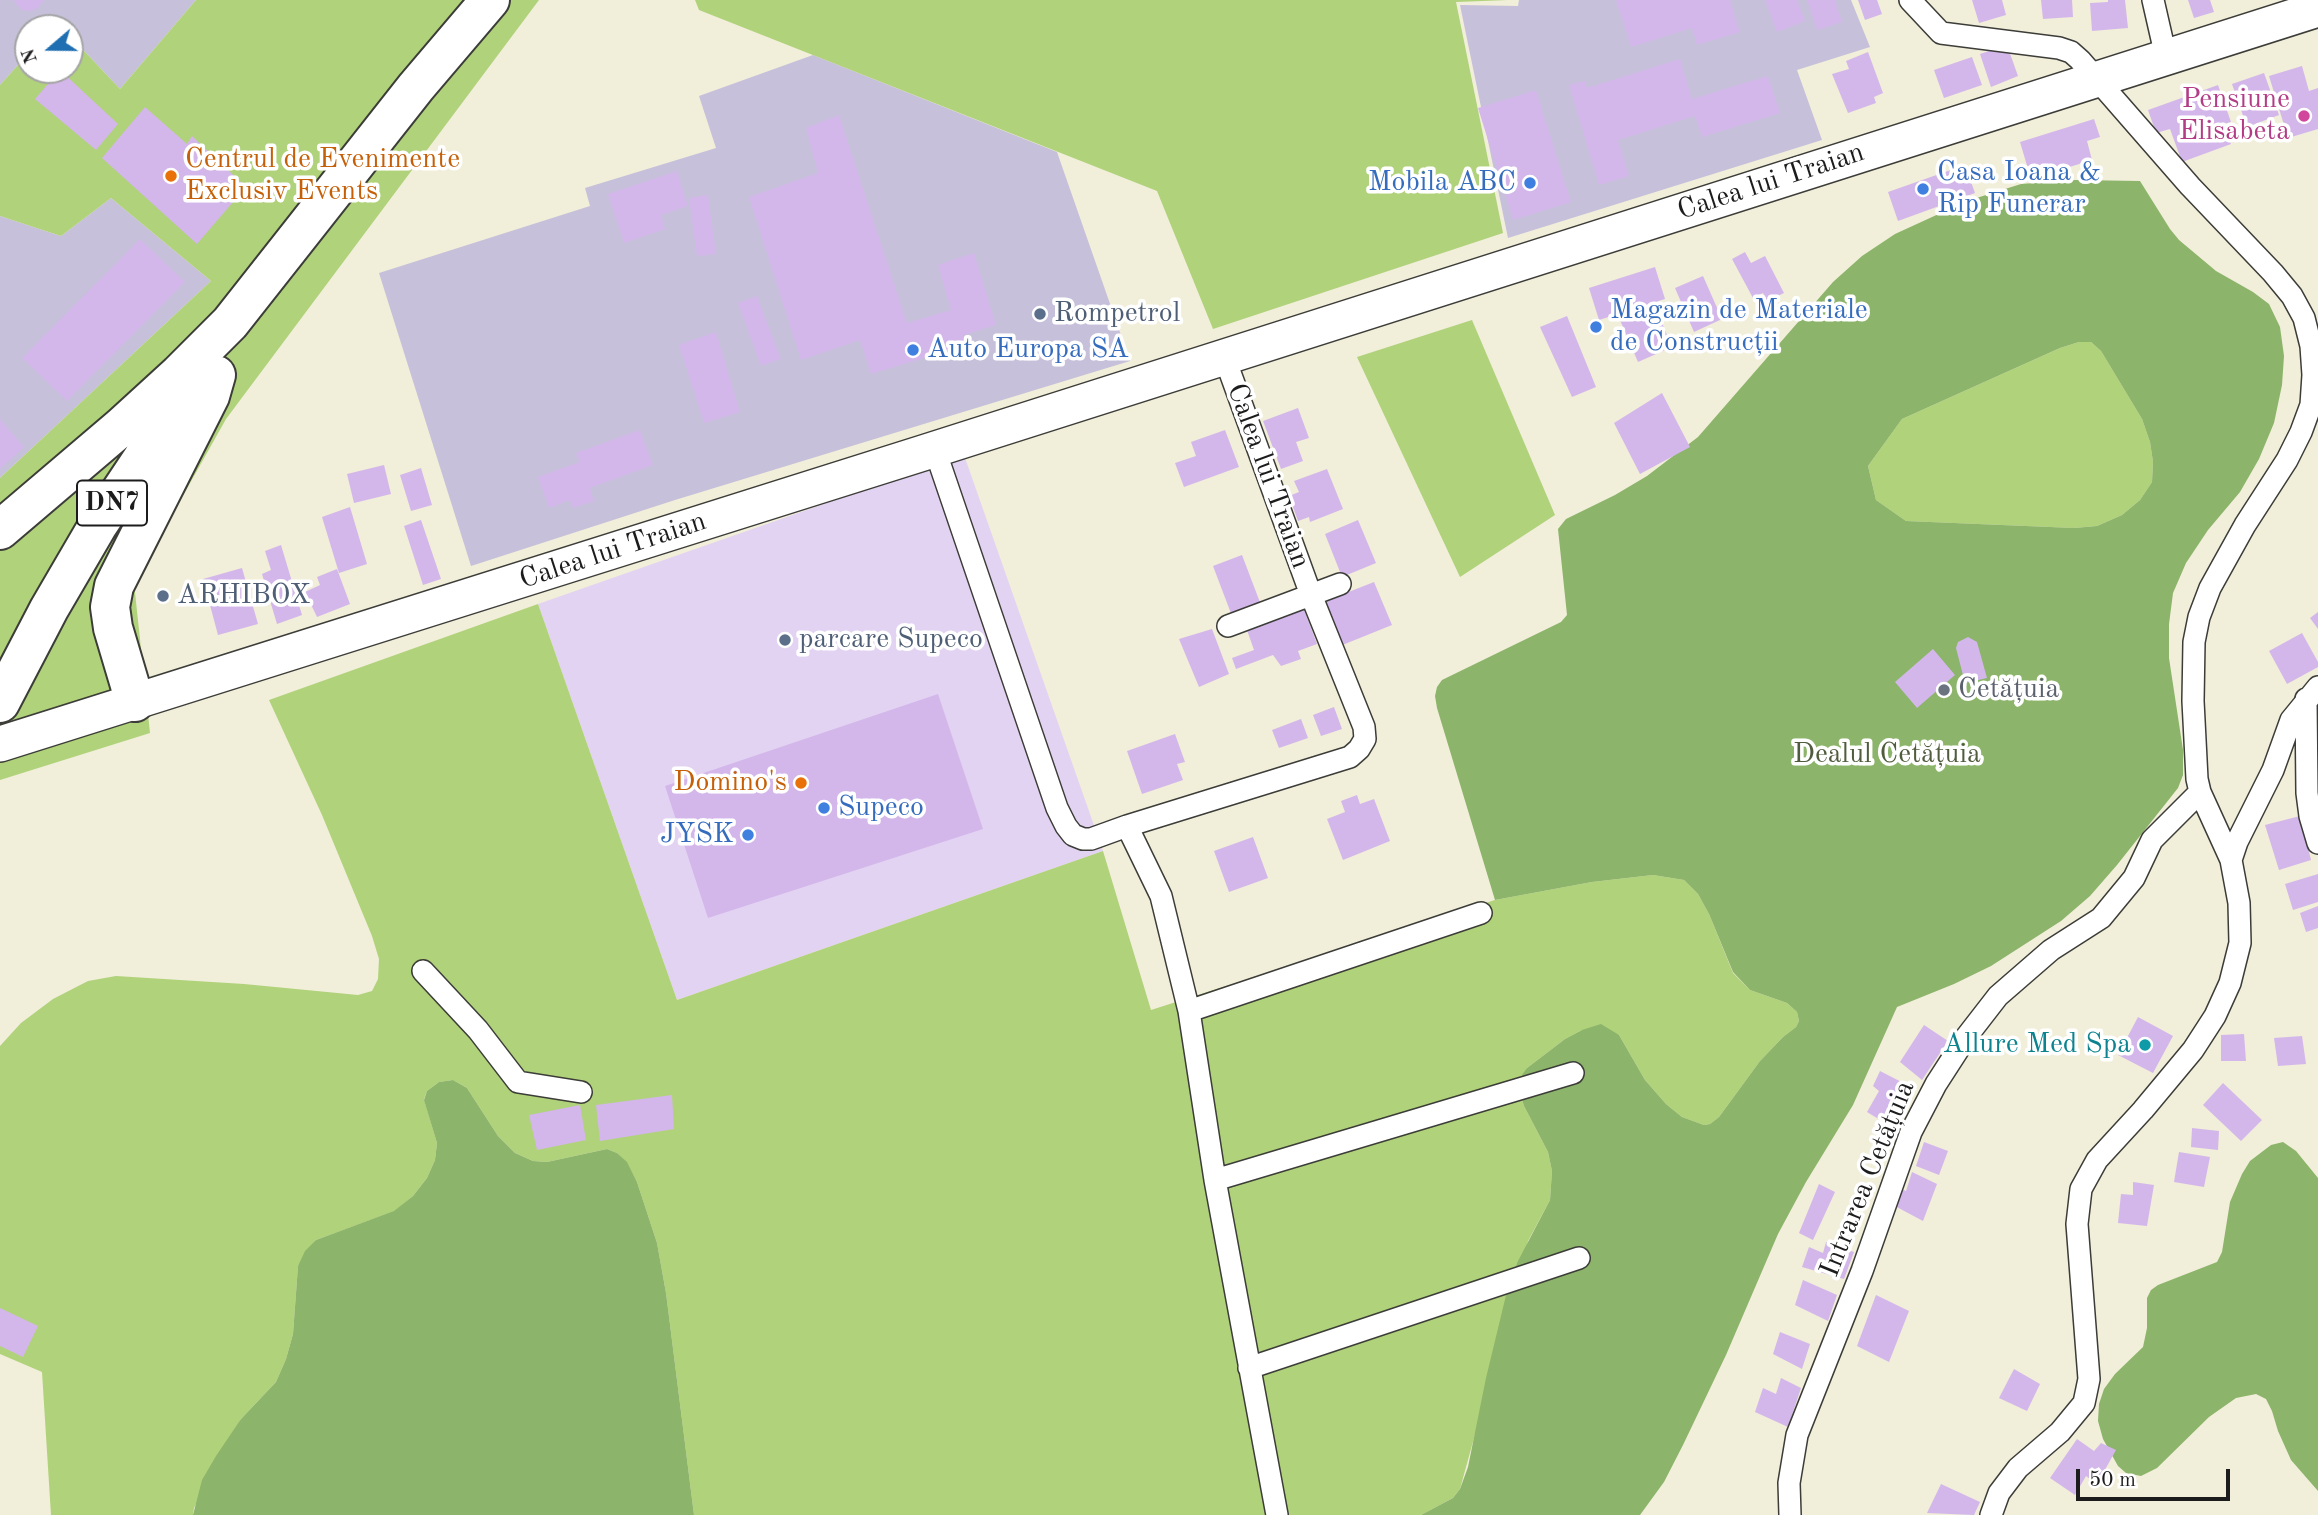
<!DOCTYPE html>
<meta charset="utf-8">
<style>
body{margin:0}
#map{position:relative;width:2318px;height:1515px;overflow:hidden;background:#f1eeda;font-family:"Old Standard TT",serif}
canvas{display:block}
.north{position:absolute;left:14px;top:14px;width:70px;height:70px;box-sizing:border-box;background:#fff;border:2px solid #a4a4a4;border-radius:50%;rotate:250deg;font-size:19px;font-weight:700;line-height:28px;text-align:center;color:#1c1c1c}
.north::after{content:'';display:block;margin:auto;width:24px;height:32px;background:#1f6fb2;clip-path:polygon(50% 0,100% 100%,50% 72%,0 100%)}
.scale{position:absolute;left:2076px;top:1469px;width:154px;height:32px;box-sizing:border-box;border:4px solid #1c1c1c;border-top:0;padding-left:9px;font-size:21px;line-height:24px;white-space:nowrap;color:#1c1c1c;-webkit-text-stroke:5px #fff;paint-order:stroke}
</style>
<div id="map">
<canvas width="2318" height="1515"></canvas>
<div class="north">N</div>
<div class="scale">50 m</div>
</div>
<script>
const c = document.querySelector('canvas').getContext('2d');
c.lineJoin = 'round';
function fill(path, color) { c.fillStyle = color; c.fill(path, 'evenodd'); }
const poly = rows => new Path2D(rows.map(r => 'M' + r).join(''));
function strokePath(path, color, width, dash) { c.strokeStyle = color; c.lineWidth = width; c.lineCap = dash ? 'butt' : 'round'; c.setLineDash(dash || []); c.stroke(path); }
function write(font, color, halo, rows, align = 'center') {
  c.font = font + ' "Old Standard TT",serif'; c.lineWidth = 7; c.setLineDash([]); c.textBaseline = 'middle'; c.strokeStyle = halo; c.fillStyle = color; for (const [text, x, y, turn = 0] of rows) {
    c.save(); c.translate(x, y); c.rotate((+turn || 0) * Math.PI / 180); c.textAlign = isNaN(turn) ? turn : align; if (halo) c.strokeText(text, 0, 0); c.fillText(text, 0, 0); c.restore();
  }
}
fill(poly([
 [964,455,1103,851,677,1000,538,604]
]), '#e3d3f2');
fill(poly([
 [0,0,196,0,120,89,70,36,70,28,63,28,57,22,52,28,28,28,28,54,0,85],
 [1519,0,1851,0,1870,47,1797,70,1822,140,1508,238,1460,5,1518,6],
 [813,55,1057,152,1130,361,675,500,471,566,379,273,590,206,585,188,716,148,699,96],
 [111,198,211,281,0,478,0,216,61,236]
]), '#c6c0da');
fill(poly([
 [196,0,539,0,226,419,134,583,150,733,0,780,0,478,211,281,111,198,61,236,0,216,0,85,28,54,28,70,70,70,70,36,120,89],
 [695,0,1508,0,1456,2,1503,233,1213,329,1157,191,699,10],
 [1472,320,1555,515,1460,577,1357,357],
 [2079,342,2091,342,2101,351,2142,419,2150,442,2153,462,2152,482,2140,500,2122,515,2097,526,2074,528,1906,521,1876,500,1868,466,1902,419,2060,348],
 [538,604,677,1000,1103,851,1151,1010,1495,900,1592,882,1653,875,1684,880,1698,894,1709,914,1733,973,1750,990,1787,1003,1797,1012,1799,1021,1796,1027,1783,1037,1760,1061,1719,1117,1710,1124,1704,1125,1682,1117,1666,1104,1645,1080,1619,1035,1582,1030,1565,1039,1527,1068,1521,1096,1524,1106,1548,1152,1552,1171,1550,1200,1528,1241,1460,1489,1453,1498,1421,1515,694,1515,666,1293,657,1243,637,1182,627,1163,617,1153,607,1149,547,1162,533,1161,515,1153,498,1136,467,1088,453,1080,439,1082,427,1091,424,1099,437,1143,435,1160,427,1178,413,1196,395,1211,316,1240,298,1266,293,1334,286,1359,276,1382,241,1419,194,1508,193,1515,51,1515,42,1372,0,1354,0,1046,21,1023,53,999,88,981,116,976,244,984,358,995,372,991,378,979,379,959,372,936,322,815,269,700]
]), '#b0d27a');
fill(poly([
 [2075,180,2140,181,2170,229,2179,240,2216,271,2253,292,2269,304,2280,327,2284,356,2282,385,2274,423,2259,459,2240,492,2208,530,2186,563,2173,593,2169,624,2169,658,2183,750,2183,775,2178,788,2117,865,2090,896,2061,921,1991,966,1954,984,1897,1007,1853,1105,1806,1182,1778,1234,1726,1355,1683,1445,1664,1482,1640,1515,1421,1515,1453,1498,1460,1489,1468,1467,1486,1378,1508,1287,1518,1261,1550,1200,1552,1171,1548,1152,1524,1106,1521,1096,1522,1075,1527,1068,1565,1039,1582,1030,1601,1024,1619,1035,1645,1080,1666,1104,1682,1117,1704,1125,1710,1124,1719,1117,1760,1061,1783,1037,1796,1027,1799,1021,1797,1012,1787,1003,1750,990,1733,972,1709,914,1698,894,1684,880,1653,875,1592,882,1495,900,1437,708,1435,696,1437,687,1442,680,1561,622,1567,615,1558,529,1566,519,1615,495,1647,476,1698,437,1833,282,1862,256,1895,234,1967,201,2021,184],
 [2079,342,2091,342,2101,351,2142,419,2150,442,2153,462,2152,482,2140,500,2122,515,2097,526,2074,528,1906,521,1876,500,1868,466,1902,419,2060,348],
 [453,1080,467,1088,498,1136,515,1153,533,1161,547,1162,607,1149,617,1153,627,1162,637,1182,657,1243,666,1293,694,1515,193,1515,202,1480,216,1456,241,1419,276,1382,286,1359,293,1334,298,1266,305,1251,316,1240,394,1211,413,1196,427,1178,435,1160,437,1143,424,1100,427,1091,439,1082],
 [2283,1142,2296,1151,2318,1178,2318,1491,2291,1460,2278,1431,2272,1411,2266,1399,2256,1394,2236,1398,2209,1417,2157,1468,2141,1476,2126,1473,2118,1466,2103,1439,2098,1421,2099,1404,2104,1389,2115,1374,2143,1347,2147,1328,2147,1298,2151,1290,2158,1285,2217,1262,2222,1252,2230,1202,2242,1174,2250,1161,2271,1145]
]), '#8cb46a');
fill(poly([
 [13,0,44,0,39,7,31,11,22,10],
 [1616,0,1730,0,1740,32,1697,45,1692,28,1631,47],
 [1765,0,1797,0,1805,21,1777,32],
 [1807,0,1835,0,1842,22,1817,30],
 [1858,0,1877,0,1882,14,1865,20],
 [1972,0,2002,0,2006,15,1979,23],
 [2041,0,2072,0,2073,17,2043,19],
 [2108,0,2125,0,2128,28,2092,31,2090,3,2108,2],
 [2188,0,2210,0,2214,12,2194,18],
 [2007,45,2018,76,1991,87,1980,54],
 [1868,52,1883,93,1874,97,1876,103,1848,113,1832,74,1849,69,1846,61],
 [1972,57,1982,85,1944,98,1934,70],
 [1680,59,1692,99,1768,76,1780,113,1702,137,1695,116,1618,140,1629,176,1599,185,1569,85,1585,81,1587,88],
 [2302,66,2309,91,2318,88,2318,129,2288,138,2269,76],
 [60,70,118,124,96,150,35,99],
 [2264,73,2279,115,2247,127,2232,84],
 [2218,85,2231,122,2224,124,2231,144,2182,162,2170,129,2156,133,2148,110],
 [1536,90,1571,202,1513,220,1478,108],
 [145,107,187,144,192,136,246,187,197,244,102,158],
 [839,115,907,323,951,310,938,265,974,253,996,325,964,335,967,345,871,374,860,340,801,360,749,197,818,173,806,128],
 [2094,119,2100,137,2087,141,2092,160,2031,179,2020,142],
 [1965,165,1975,193,1898,221,1888,192],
 [677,171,688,206,661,215,665,229,624,243,608,194],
 [708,195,716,254,697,256,689,198],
 [140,239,185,282,67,401,22,358],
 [1745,252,1751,263,1765,256,1784,293,1767,301,1763,293,1753,298,1732,259],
 [1655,267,1665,299,1599,320,1589,288],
 [1703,276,1722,319,1694,332,1675,288],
 [757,296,781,359,761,366,738,303],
 [1655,306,1672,347,1638,362,1620,320],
 [1567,316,1596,387,1572,397,1540,327],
 [716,332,740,412,704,423,679,345],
 [1662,393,1690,447,1640,474,1614,423],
 [1298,408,1309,438,1296,442,1303,461,1281,469,1263,421],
 [0,419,24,447,0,469],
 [640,430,653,465,590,488,594,501,573,508,570,500,549,508,538,477,580,462,576,453],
 [1225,430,1239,467,1184,487,1175,463,1196,456,1191,442],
 [384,465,391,494,354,503,347,474],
 [421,468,432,505,411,511,400,475],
 [1327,469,1343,509,1310,522,1309,517,1298,521,1289,496,1299,492,1294,481],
 [350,507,367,564,339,573,322,517],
 [421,520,441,579,423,585,404,526],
 [1358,520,1376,563,1342,577,1325,534],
 [281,545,302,615,277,624,262,574,271,570,265,551],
 [1242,555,1261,605,1232,616,1213,566],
 [242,568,258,624,218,635,203,579],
 [337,569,350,604,317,617,305,592,320,585,317,577],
 [1374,582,1392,625,1335,648,1318,604],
 [1304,609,1317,644,1298,651,1301,659,1281,666,1273,655,1236,669,1232,658,1254,650,1247,630],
 [2318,612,2318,629,2310,618],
 [1212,629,1229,674,1199,687,1179,639],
 [2302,633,2318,662,2318,667,2287,684,2269,651],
 [1968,637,1977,642,1987,678,1965,683,1956,648,1958,642],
 [1933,649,1955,675,1917,708,1895,682],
 [938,694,983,829,708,918,665,786],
 [1334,707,1342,729,1321,736,1313,715],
 [1301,719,1308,738,1279,748,1272,730],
 [1175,734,1185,762,1177,764,1183,780,1142,794,1127,751],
 [1357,795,1360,804,1374,799,1390,841,1343,860,1327,819,1345,812,1341,801],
 [2300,816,2311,860,2279,870,2265,825],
 [1253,837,1268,878,1229,892,1214,851],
 [2318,874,2318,902,2293,910,2285,884],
 [2318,906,2318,928,2306,932,2300,913],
 [2138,1017,2173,1036,2153,1073,2118,1055],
 [1924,1025,1948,1041,1922,1080,1900,1062],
 [2244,1034,2246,1061,2221,1061,2221,1035],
 [2302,1036,2306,1064,2278,1066,2274,1038],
 [1880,1071,1915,1089,1895,1129,1867,1112,1879,1091,1873,1086],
 [2223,1083,2262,1120,2241,1141,2203,1105],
 [672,1095,674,1129,600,1141,596,1105],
 [580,1105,586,1140,537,1150,529,1115],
 [2192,1128,2219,1131,2218,1150,2191,1147],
 [1924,1142,1948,1151,1939,1175,1916,1166],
 [2179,1152,2210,1157,2204,1187,2174,1182],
 [1912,1172,1937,1184,1923,1221,1893,1205,1899,1188,1906,1191],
 [2133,1182,2154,1185,2147,1226,2118,1223,2121,1194,2133,1195],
 [1819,1184,1835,1192,1813,1240,1799,1233],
 [1826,1242,1854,1252,1844,1279,1802,1267,1809,1247,1823,1253],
 [1803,1280,1837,1295,1828,1321,1795,1305],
 [1876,1295,1909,1311,1889,1362,1857,1346],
 [0,1308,38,1326,23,1357,0,1346],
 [1780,1332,1810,1344,1802,1369,1773,1354],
 [2014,1369,2040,1384,2027,1411,1999,1398],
 [1781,1378,1801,1388,1788,1427,1755,1412,1763,1388,1776,1394],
 [2077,1439,2094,1451,2101,1443,2116,1450,2097,1484,2086,1476,2075,1495,2050,1478],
 [1941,1484,1980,1502,1974,1515,1927,1513]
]), '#d3b7ea');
const street = poly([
 [1910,0,1941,33,2059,48,2071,52,2080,60,2190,186,2273,273,2292,296,2304,318,2311,346,2313,375,2311,405,2301,432,2287,460,2245,525,2210,588,2199,617,2194,642,2193,701,2197,779,2200,792,2231,860,2239,903,2240,943,2230,983,2215,1016,2193,1050,2143,1110,2097,1160,2081,1189,2077,1224,2089,1379,2084,1403,2060,1432,2018,1468,1999,1493,1991,1515],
 [2153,0,2166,57],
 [1224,356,1311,595,1364,727,1365,739,1359,749,1350,757,1127,826,1161,896,1189,1011,1215,1180,1277,1515],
 [935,450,1057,808,1066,826,1073,835,1083,839,1091,839,1127,826],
 [1228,626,1340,584],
 [2306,699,2307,793,2310,816,2318,843],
 [2231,860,2237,842,2273,770,2291,720,2318,687],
 [423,971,478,1030,518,1082,581,1092],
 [1189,1011,1481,913],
 [1215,1180,1573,1073],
 [1249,1368,1579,1258],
 [1790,1515,1789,1483,1797,1435,1862,1271,1911,1132,1936,1084,1967,1036,1998,996,2051,950,2101,918,2134,878,2152,840,2200,792]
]);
const primary = poly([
 [0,744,923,453,2318,9]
]);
const highway = poly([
 [0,530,121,427,179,374,230,323,416,87,490,0],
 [135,702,113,628,110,607,114,586,210,396,216,375],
 [0,703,49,609,98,525,194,381]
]);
strokePath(street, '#3c3c38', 24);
strokePath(primary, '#3c3c38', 38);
strokePath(highway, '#3c3c38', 42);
strokePath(street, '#fff', 21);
strokePath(primary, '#fff', 35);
strokePath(highway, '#fff', 38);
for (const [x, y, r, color] of [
 [2304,116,7,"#d1479c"],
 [171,176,7,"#e8710a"],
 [1530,183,7,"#3f7fe0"],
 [1923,189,7,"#3f7fe0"],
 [1040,314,7,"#5c6f8a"],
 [1596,327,7,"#3f7fe0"],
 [913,350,7,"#3f7fe0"],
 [163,596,7,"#5c6f8a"],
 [785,640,7,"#5c6f8a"],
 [1944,690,7,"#6b7280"],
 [801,783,7,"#e8710a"],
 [824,808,7,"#3f7fe0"],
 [748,835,7,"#3f7fe0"],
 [2145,1045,7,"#0f9aa8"]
]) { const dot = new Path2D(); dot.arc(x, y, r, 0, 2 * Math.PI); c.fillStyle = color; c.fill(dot); strokePath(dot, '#fff', 2.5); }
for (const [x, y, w] of [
 [112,503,70]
]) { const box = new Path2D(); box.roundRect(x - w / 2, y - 22.5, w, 45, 5); c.fillStyle = '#fff'; c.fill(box); strokePath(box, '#1c1c1c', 2); }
write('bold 26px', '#1c1c1c', null, [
 ["DN7",112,503]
]);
write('28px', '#b23c85', '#fff', [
 ["Pensiune",2290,100],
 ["Elisabeta",2290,132]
], 'right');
write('28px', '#c56008', '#fff', [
 ["Centrul de Evenimente",185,160],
 ["Exclusiv Events",185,192],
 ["Domino's",787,783,"right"]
], 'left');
write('28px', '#366cbe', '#fff', [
 ["Casa Ioana &",1937,173],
 ["Rip Funerar",1937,205],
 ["Mobila ABC",1516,183,"right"],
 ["Magazin de Materiale",1610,311],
 ["de Construcții",1610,343],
 ["Auto Europa SA",927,350],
 ["Supeco",838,808],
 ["JYSK",734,835,"right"]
], 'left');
write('28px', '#1c1c1c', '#fff', [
 ["Calea lui Traian",1771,182,-18],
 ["Calea lui Traian",1268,476,70],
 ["Calea lui Traian",613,551,-18],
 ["Intrarea Cetățuia",1868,1179,-68]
]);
write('28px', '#4e5e75', '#fff', [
 ["Rompetrol",1054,314],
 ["ARHIBOX",177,596],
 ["parcare Supeco",799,640]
], 'left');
write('28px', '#5b616d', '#fff', [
 ["Cetățuia",1958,690]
], 'left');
write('28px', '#505c3d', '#fff', [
 ["Dealul Cetățuia",1887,755]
]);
write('28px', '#0d838f', '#fff', [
 ["Allure Med Spa",2131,1045]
], 'right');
</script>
